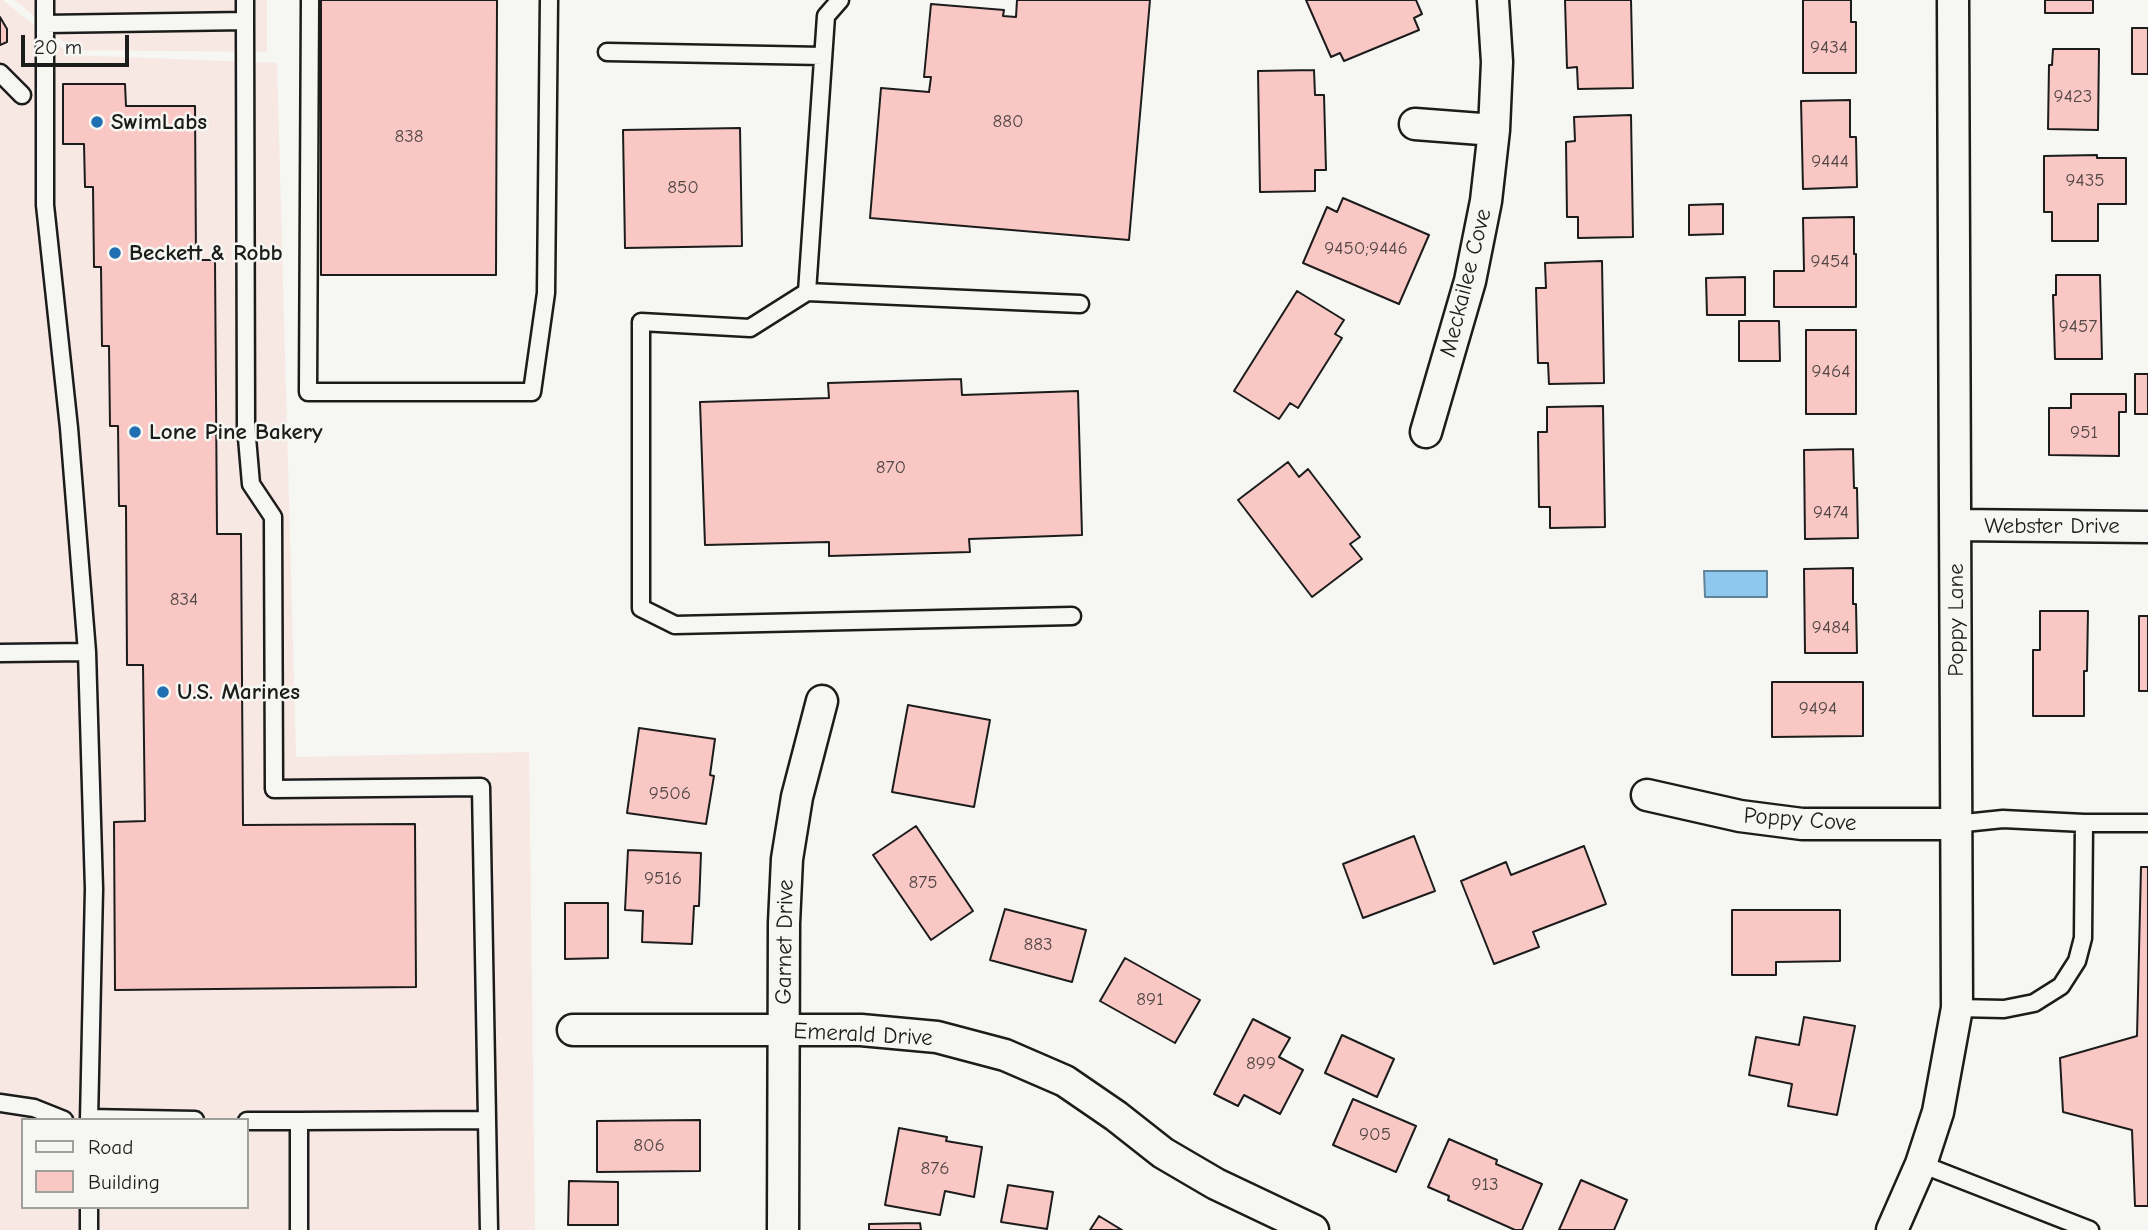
<!DOCTYPE html>
<style>
body{margin:0}
#map{position:relative;width:2148px;height:1230px;overflow:hidden;background:#f6f6f2;font-family:"Comic Neue",sans-serif}
canvas{display:block}
.legend{position:absolute;left:21px;top:1118px;width:228px;height:91px;box-sizing:border-box;background:#f6f6f2;border:2px solid #9f9f9c;margin:0;padding:9px 12px;list-style:none;font-size:21px;color:#1c1c1c}
.legend li{display:flex;align-items:center;gap:14px;height:35px}
.legend b{width:35px;border:2px solid #9f9f9c}
.scale{position:absolute;left:21px;top:35px;width:108px;height:32px;box-sizing:border-box;border:4px solid #1c1c1c;border-top:0;padding-left:9px;font-size:21px;line-height:24px;white-space:nowrap;color:#1c1c1c;-webkit-text-stroke:5px #f6f6f2;paint-order:stroke}
</style>
<div id="map">
<canvas width="2148" height="1230"></canvas>
<ul class="legend">
<li><b style="height:9px;background:#f6f6f2"></b>Road</li>
<li><b style="height:19px;background:#f9c8c5"></b>Building</li>
</ul>
<div class="scale">20 m</div>
</div>
<script>
const c = document.querySelector('canvas').getContext('2d');
c.lineJoin = 'round';
function fill(path, color) { c.fillStyle = color; c.fill(path, 'evenodd'); }
const poly = rows => new Path2D(rows.map(r => 'M' + r).join(''));
function strokePath(path, color, width, dash) { c.strokeStyle = color; c.lineWidth = width; c.lineCap = dash ? 'butt' : 'round'; c.setLineDash(dash || []); c.stroke(path); }
function write(font, color, halo, rows, align = 'center') {
  c.font = font + ' "Comic Neue",sans-serif'; c.lineWidth = 5; c.setLineDash([]); c.textBaseline = 'middle'; c.strokeStyle = halo; c.fillStyle = color; for (const [text, x, y, turn = 0] of rows) {
    c.save(); c.translate(x, y); c.rotate((+turn || 0) * Math.PI / 180); c.textAlign = isNaN(turn) ? turn : align; if (halo) c.strokeText(text, 0, 0); c.fillText(text, 0, 0); c.restore();
  }
}
fill(poly([
 [0,0,3,0,71,55,277,63,296,757,529,752,535,1230,0,1230],
 [23,1120,247,1120,247,1207,23,1207],
 [15,0,267,0,267,52,73,50]
]), '#f7e8e4');
const water = poly([
 [1704,571,1767,571,1767,597,1705,597,1704,571]
]);
fill(water, '#8fc8ee');
strokePath(water, '#61839a', 2);
const building = poly([
 [321,0,497,0,496,275,321,275,321,0],
 [1017,0,1150,0,1129,240,870,218,881,88,929,92,931,77,924,77,931,4,1004,10,1003,16,1016,17,1017,0],
 [1306,0,1416,0,1422,14,1414,18,1419,30,1344,61,1340,53,1331,57,1306,0],
 [1565,0,1631,0,1633,88,1578,89,1577,67,1567,68,1565,0],
 [1803,0,1851,0,1851,22,1856,22,1856,73,1803,73,1803,0],
 [2045,0,2093,0,2093,13,2045,13,2045,0],
 [0,17,7,29,7,42,0,45,0,17],
 [2132,28,2148,28,2148,74,2132,74,2132,28],
 [2053,49,2099,49,2098,130,2048,129,2049,65,2052,65,2053,49],
 [1314,70,1315,95,1324,95,1326,170,1315,170,1315,191,1260,192,1258,71,1314,70],
 [63,84,125,84,126,106,195,106,196,260,215,260,217,534,241,534,243,825,415,824,416,987,115,990,114,822,145,821,143,665,127,665,126,506,119,506,118,426,110,426,109,346,102,346,101,267,94,267,93,187,85,187,84,144,63,144,63,84],
 [1850,100,1850,137,1856,137,1857,187,1803,189,1801,101,1850,100],
 [1631,115,1633,237,1578,238,1578,217,1567,217,1566,142,1575,141,1574,117,1631,115],
 [740,128,742,246,625,248,623,130,740,128],
 [2097,155,2097,158,2126,158,2126,204,2098,204,2098,241,2052,241,2052,212,2044,212,2044,156,2097,155],
 [1343,198,1429,235,1399,304,1303,263,1327,207,1337,212,1343,198],
 [1723,204,1723,234,1689,235,1689,205,1723,204],
 [1854,217,1854,254,1856,254,1856,307,1774,307,1774,271,1804,271,1803,218,1854,217],
 [1602,261,1604,383,1549,384,1548,363,1538,363,1536,288,1546,288,1545,263,1602,261],
 [2056,275,2100,275,2102,359,2055,359,2053,295,2056,295,2056,275],
 [1745,277,1745,315,1707,315,1706,278,1745,277],
 [1297,291,1344,320,1335,334,1342,338,1298,408,1290,403,1279,419,1234,391,1297,291],
 [1739,321,1779,321,1780,361,1739,361,1739,321],
 [1806,330,1856,330,1856,414,1806,414,1806,330],
 [2135,374,2148,374,2148,414,2135,414,2135,374],
 [961,379,962,395,1078,391,1082,535,969,539,970,552,829,556,829,542,705,545,700,402,829,398,828,383,961,379],
 [2071,394,2126,394,2126,412,2119,412,2119,456,2049,455,2049,408,2071,408,2071,394],
 [1603,406,1605,527,1550,528,1550,507,1539,507,1538,432,1547,432,1547,407,1603,406],
 [1853,449,1854,488,1857,488,1858,538,1805,539,1804,450,1853,449],
 [1288,462,1299,477,1308,469,1360,537,1350,544,1362,559,1312,597,1238,500,1288,462],
 [1853,568,1853,604,1856,604,1857,653,1805,653,1804,569,1853,568],
 [2040,611,2088,611,2087,671,2084,671,2084,716,2033,716,2033,650,2040,650,2040,611],
 [2139,616,2148,616,2148,691,2139,691,2139,616],
 [1772,682,1863,682,1863,736,1772,737,1772,682],
 [908,705,990,720,974,807,892,792,908,705],
 [639,728,715,739,710,775,714,776,706,824,627,813,639,728],
 [916,826,973,911,931,940,873,855,916,826],
 [1414,836,1435,891,1363,918,1343,864,1414,836],
 [1584,846,1606,904,1533,932,1539,947,1494,964,1461,881,1506,862,1511,875,1584,846],
 [628,850,701,853,699,906,694,906,692,944,642,942,643,911,625,910,628,850],
 [2141,867,2148,867,2148,1206,2135,1206,2132,1130,2063,1112,2060,1058,2137,1036,2141,867],
 [565,903,608,903,608,958,565,959,565,903],
 [1005,909,1086,930,1072,982,990,960,1005,909],
 [1732,910,1840,910,1840,961,1776,962,1776,975,1732,975,1732,910],
 [1125,958,1200,1000,1175,1043,1100,1001,1125,958],
 [1804,1017,1855,1026,1837,1115,1788,1106,1792,1084,1749,1075,1756,1037,1799,1045,1804,1017],
 [1253,1019,1290,1038,1279,1057,1303,1070,1280,1114,1244,1095,1238,1106,1214,1094,1253,1019],
 [1342,1035,1394,1059,1377,1097,1325,1073,1342,1035],
 [1353,1099,1416,1126,1396,1172,1333,1145,1353,1099],
 [700,1120,700,1171,597,1172,597,1121,700,1120],
 [899,1128,947,1137,946,1141,982,1147,974,1197,945,1191,940,1215,885,1205,899,1128],
 [1449,1139,1497,1160,1496,1164,1542,1184,1522,1230,1515,1230,1448,1200,1449,1196,1428,1187,1449,1139],
 [1581,1180,1627,1200,1614,1230,1559,1230,1581,1180],
 [569,1181,618,1182,618,1225,568,1225,569,1181],
 [1008,1185,1053,1192,1047,1229,1001,1222,1008,1185],
 [1099,1216,1122,1230,1090,1230,1099,1216],
 [920,1223,921,1230,869,1230,869,1224,920,1223]
]);
fill(building, '#f9c8c5');
strokePath(building, '#1c1c1c', 2);
const service = poly([
 [245,0,245,21],
 [310,0,308,392,532,392,546,293,549,0],
 [840,0,826,16,807,292,750,328,641,322,641,608,675,625,1072,616],
 [45,24,245,21,246,426,251,484,273,517,274,789,481,787,489,1230],
 [607,52,823,56],
 [0,73,22,95],
 [807,292,1080,304],
 [87,652,94,889,89,1120],
 [0,653,87,652,69,428,45,205,45,0],
 [1955,824,2003,819,2084,823,2148,823],
 [1957,1008,2004,1009,2034,1003,2061,986,2077,961,2083,938,2084,823],
 [0,1103,34,1108,64,1120],
 [89,1118,195,1120],
 [247,1121,299,1121,299,1230],
 [299,1121,487,1120],
 [1921,1164,2090,1230],
 [89,1230,89,1207]
]);
const minor = poly([
 [1415,124,1494,130],
 [1426,432,1470,281,1486,201,1494,130,1497,62,1493,0],
 [1956,525,2148,527],
 [1647,795,1740,816,1802,824,1955,824],
 [573,1030,861,1030,937,1037,1005,1055,1065,1081,1116,1116,1163,1153,1216,1184,1313,1230],
 [783,1230,784,923,787,859,797,797,822,701],
 [1892,1230,1921,1164,1938,1112,1957,1008,1953,0]
]);
strokePath(service, '#1c1c1c', 21);
strokePath(minor, '#1c1c1c', 35);
strokePath(service, '#f6f6f2', 16);
strokePath(minor, '#f6f6f2', 30);
for (const [x, y, r, color] of [
 [97,122,7,"#1f6fb2"],
 [115,253,7,"#1f6fb2"],
 [135,432,7,"#1f6fb2"],
 [163,692,7,"#1f6fb2"]
]) { const dot = new Path2D(); dot.arc(x, y, r, 0, 2 * Math.PI); c.fillStyle = color; c.fill(dot); strokePath(dot, '#f6f6f2', 2.5); }
write('19px', '#534746', null, [
 ["9434",1829,48],
 ["9423",2073,97],
 ["880",1008,122],
 ["838",409,137],
 ["9444",1830,162],
 ["9435",2085,181],
 ["850",683,188],
 ["9450;9446",1366,249],
 ["9454",1830,262],
 ["9457",2078,327],
 ["9464",1831,372],
 ["951",2084,433],
 ["870",891,468],
 ["9474",1831,513],
 ["834",184,600],
 ["9484",1831,628],
 ["9494",1818,709],
 ["9506",670,794],
 ["9516",663,879],
 ["875",923,883],
 ["883",1038,945],
 ["891",1150,1000],
 ["899",1261,1064],
 ["905",1375,1135],
 ["806",649,1146],
 ["876",935,1169],
 ["913",1485,1185]
]);
write('bold 23px', '#1c1c1c', '#f6f6f2', [
 ["SwimLabs",111,122],
 ["Beckett & Robb",129,253],
 ["Lone Pine Bakery",149,432],
 ["U.S. Marines",177,692]
], 'left');
write('23px', '#1c1c1c', '#f6f6f2', [
 ["Meckailee Cove",1466,283,-76],
 ["Webster Drive",2052,526],
 ["Poppy Lane",1956,620,-90],
 ["Poppy Cove",1800,820,4],
 ["Garnet Drive",785,942,-89],
 ["Emerald Drive",863,1035,3]
]);
</script>
